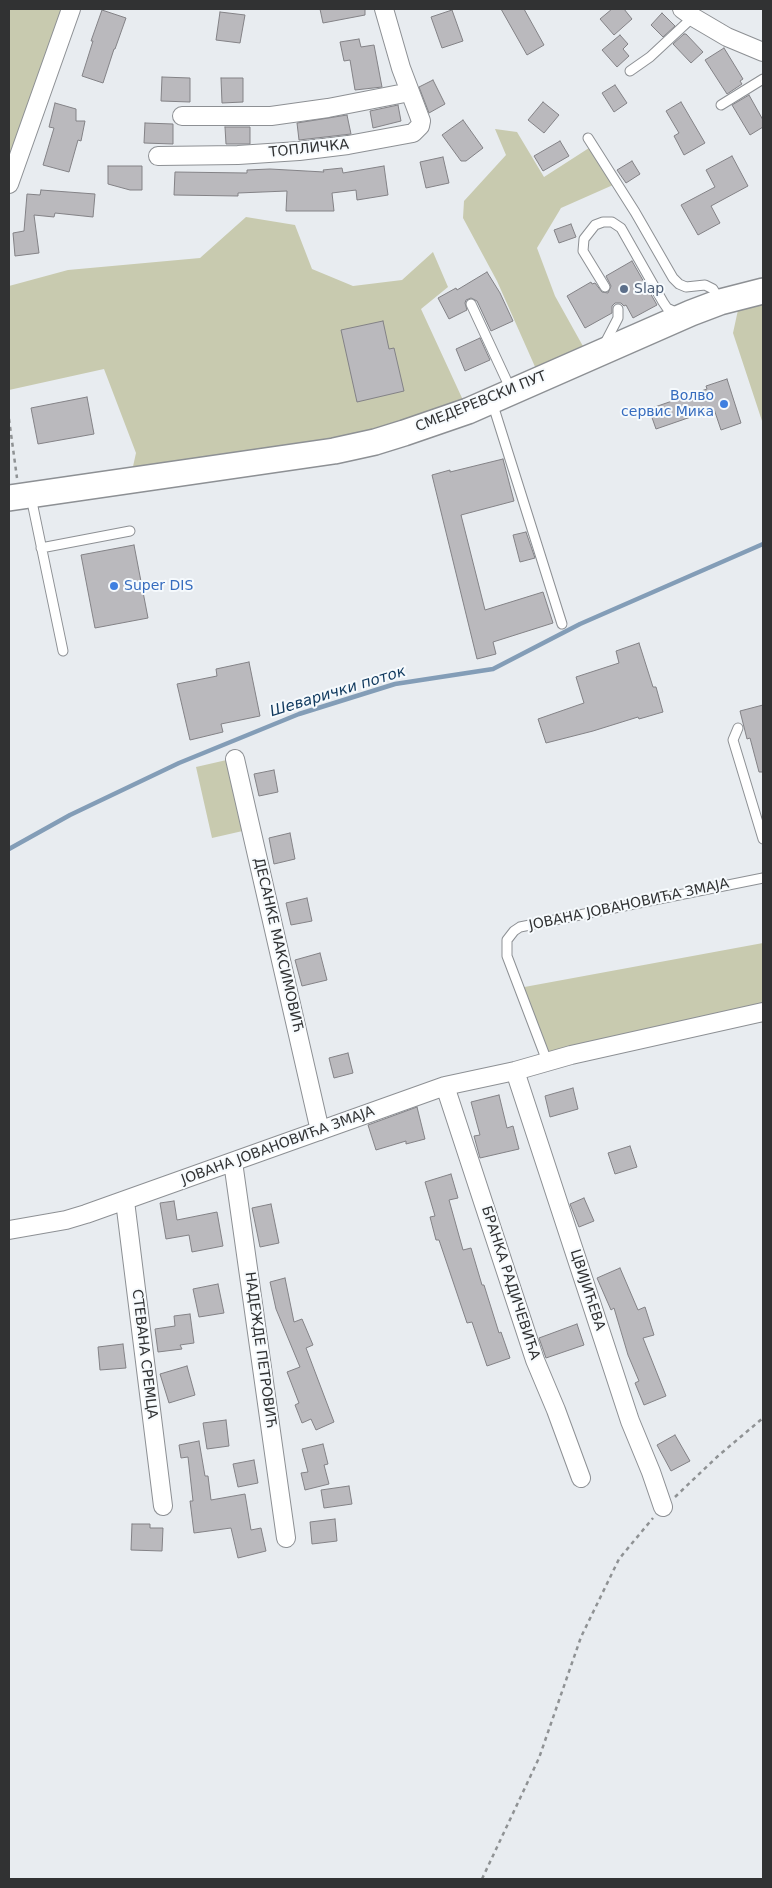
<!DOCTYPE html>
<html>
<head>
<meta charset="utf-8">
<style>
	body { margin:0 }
	#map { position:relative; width:772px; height:1888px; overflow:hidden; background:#e8ecf0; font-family:"DejaVu Sans",sans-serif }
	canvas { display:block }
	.frame { position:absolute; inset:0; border:10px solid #313233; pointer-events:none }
</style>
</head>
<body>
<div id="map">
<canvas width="772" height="1888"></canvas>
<div class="frame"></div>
</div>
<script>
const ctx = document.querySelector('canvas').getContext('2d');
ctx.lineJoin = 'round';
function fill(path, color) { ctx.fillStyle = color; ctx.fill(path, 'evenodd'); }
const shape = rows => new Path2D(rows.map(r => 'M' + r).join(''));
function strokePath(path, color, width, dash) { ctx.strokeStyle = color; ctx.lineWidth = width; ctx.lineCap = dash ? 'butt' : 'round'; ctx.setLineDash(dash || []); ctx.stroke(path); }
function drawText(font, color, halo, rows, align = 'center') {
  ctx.font = font + ' "DejaVu Sans",sans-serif'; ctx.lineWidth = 4; ctx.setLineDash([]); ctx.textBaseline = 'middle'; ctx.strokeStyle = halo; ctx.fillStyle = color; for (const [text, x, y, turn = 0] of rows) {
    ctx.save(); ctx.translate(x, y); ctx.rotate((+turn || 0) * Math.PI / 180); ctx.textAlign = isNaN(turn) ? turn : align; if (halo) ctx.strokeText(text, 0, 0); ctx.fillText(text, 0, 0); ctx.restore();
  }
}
fill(shape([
	[9,9,71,9,9,184],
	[495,129,517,132,544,177,589,148,613,185,561,208,537,248,555,296,589,357,540,378,497,281,463,218,464,201,506,155],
	[246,217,295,225,312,269,353,286,402,280,433,252,448,287,421,309,468,411,431,424,130,480,136,453,104,369,9,390,9,286,68,270,200,258],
	[763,291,763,424,733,333,741,296],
	[231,759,247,830,212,838,196,767],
	[763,943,763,1022,547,1061,519,988]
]), '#c8caaf');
strokePath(shape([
	[9,849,70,815,179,763,299,714,395,684,493,669,580,624,763,544]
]), '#839db7', 4.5);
const building = shape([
	[320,9,365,9,365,15,323,23,320,9],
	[501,9,524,9,544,45,527,55,501,9],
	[612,9,624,9,632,19,614,35,600,19,612,9],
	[102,10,126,18,115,49,114,49,103,83,82,76,93,41,91,41,102,10],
	[452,10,463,41,442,48,431,17,452,10],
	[220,12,245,15,240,43,216,40,220,12],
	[662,13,675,26,663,37,651,25,662,13],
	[684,34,686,34,703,52,691,63,673,44,684,34],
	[620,35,628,44,623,49,629,56,617,67,602,50,620,35],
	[359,39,361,47,374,45,382,87,355,90,350,60,344,61,340,42,359,39],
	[724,48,743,79,740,81,742,84,727,94,705,60,724,48],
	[162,77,190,78,190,102,161,101,162,77],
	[221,78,243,78,243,102,222,103,221,78],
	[433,80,445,104,429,113,419,87,433,80],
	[615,85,627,103,614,112,602,93,615,85],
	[749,95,763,120,763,127,750,135,732,105,749,95],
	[543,102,559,115,544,133,528,120,543,102],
	[681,102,705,143,684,155,674,136,679,133,666,111,681,102],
	[55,103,76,109,76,121,85,121,81,141,78,140,69,172,43,165,54,128,49,127,55,103],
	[398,105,401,121,373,128,370,111,398,105],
	[347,115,351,134,299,140,297,123,347,115],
	[463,120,483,148,466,161,461,161,442,135,463,120],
	[145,123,173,124,173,144,144,143,145,123],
	[225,127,250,127,250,144,226,144,225,127],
	[560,141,569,156,543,171,534,156,560,141],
	[732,156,748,186,711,206,720,223,698,235,681,205,715,187,706,170,732,156],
	[443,157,449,183,426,188,420,162,443,157],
	[632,161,640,174,626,183,617,170,632,161],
	[108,166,142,166,142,190,130,190,108,184,108,166],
	[384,166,388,195,357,200,356,190,332,193,334,211,286,211,287,191,238,193,238,196,174,195,175,172,247,173,247,170,270,169,324,172,323,170,342,168,343,173,384,166],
	[41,190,95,194,93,217,55,213,54,217,34,215,39,253,15,256,13,233,24,231,27,194,40,195,41,190],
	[571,224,576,237,559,243,554,230,571,224],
	[632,261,657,305,633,318,626,305,624,306,621,303,615,303,612,306,612,313,585,328,567,296,591,282,592,284,595,283,602,292,608,293,611,286,606,276,632,261],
	[487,272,500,293,513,321,491,331,477,301,471,298,466,300,465,303,467,310,449,319,438,298,456,288,457,290,487,272],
	[383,321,389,349,394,348,404,391,357,402,341,330,383,321],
	[480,338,490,360,465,371,456,349,480,338],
	[727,379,741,423,721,430,714,409,656,429,649,409,707,389,706,386,727,379],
	[87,397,94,434,38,444,31,408,87,397],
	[503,459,514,501,461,515,485,610,543,592,553,623,493,642,496,654,477,659,432,475,450,470,450,472,503,459],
	[526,532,535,558,520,562,513,535,526,532],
	[134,545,148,618,95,628,81,555,134,545],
	[639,643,653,687,656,687,663,712,639,719,638,717,593,731,546,743,538,719,584,703,576,677,619,663,616,651,639,643],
	[249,662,260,716,221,724,223,732,190,740,177,684,217,676,216,669,249,662],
	[763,705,763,772,759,772,750,738,747,739,740,711,763,705],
	[274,770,278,792,259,796,254,774,274,770],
	[290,833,295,859,274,864,269,838,290,833],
	[307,898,312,921,291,925,286,903,307,898],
	[320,953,327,980,302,986,295,960,320,953],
	[348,1053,353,1073,334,1078,329,1058,348,1053],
	[573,1088,578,1109,550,1117,545,1096,573,1088],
	[499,1095,507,1128,513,1126,519,1149,480,1158,474,1136,480,1135,471,1102,499,1095],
	[417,1107,425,1139,406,1144,406,1141,376,1150,368,1125,417,1107],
	[630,1146,637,1167,615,1174,608,1153,630,1146],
	[451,1174,458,1198,449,1200,463,1250,471,1248,482,1285,484,1285,499,1333,501,1332,510,1358,487,1366,472,1322,467,1323,439,1240,436,1240,430,1217,435,1216,425,1182,451,1174],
	[584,1198,594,1221,579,1227,570,1204,584,1198],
	[174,1201,177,1220,217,1212,223,1246,192,1252,189,1235,166,1239,160,1203,174,1201],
	[271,1204,279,1243,260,1247,252,1208,271,1204],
	[620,1268,638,1310,645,1307,654,1335,643,1338,666,1396,644,1405,635,1383,639,1381,628,1355,614,1308,611,1310,597,1278,620,1268],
	[285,1278,294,1322,302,1319,313,1345,306,1348,334,1422,316,1430,311,1419,302,1423,295,1405,299,1403,287,1372,300,1367,276,1309,270,1282,285,1278],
	[218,1284,224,1313,199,1317,193,1289,218,1284],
	[190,1314,194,1343,180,1345,182,1349,158,1352,155,1329,175,1326,174,1316,190,1314],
	[577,1324,584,1345,546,1358,539,1338,577,1324],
	[123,1344,126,1368,100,1370,98,1347,123,1344],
	[187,1366,195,1395,169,1403,160,1374,187,1366],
	[226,1420,229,1446,207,1449,203,1423,226,1420],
	[675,1435,690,1461,671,1471,657,1445,675,1435],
	[199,1441,205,1476,208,1476,211,1500,245,1494,251,1530,261,1528,266,1551,238,1558,231,1528,194,1533,190,1501,193,1501,188,1457,181,1458,179,1445,199,1441],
	[323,1444,328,1464,324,1465,329,1484,305,1490,301,1473,308,1472,302,1449,323,1444],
	[254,1460,258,1483,238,1487,233,1464,254,1460],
	[349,1486,352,1504,324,1508,321,1490,349,1486],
	[335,1519,337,1541,312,1544,310,1522,335,1519],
	[132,1524,150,1524,150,1528,163,1528,162,1551,131,1550,132,1524]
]);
fill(building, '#bab9bd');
strokePath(building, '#838286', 1);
const lane = shape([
	[630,71,650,57,693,17],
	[721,105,763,79],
	[588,138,635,212,673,278,679,284,686,287,705,285,713,289,719,299],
	[605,287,583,251,584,239,595,225,603,222,612,222,621,228,663,302,667,308,678,313],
	[471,304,511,390],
	[604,345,618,318,618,309],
	[492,402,562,624],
	[31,497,63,651],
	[41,548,130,531],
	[738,728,733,740,763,839],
	[547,1061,507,956,507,940,514,931,520,927,763,878]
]);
const street = shape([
	[682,9,693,17,727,37,763,52],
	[182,116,271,116,328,108,410,92],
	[158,156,238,155,299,151,348,145,413,133,420,126,421,121,401,68,384,9],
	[9,184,71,9],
	[235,759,320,1131],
	[515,1071,630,1421,651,1472,663,1507],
	[445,1086,535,1360,556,1410,581,1478],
	[233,1162,286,1538],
	[125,1201,163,1506],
	[9,1230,66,1220,86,1214,445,1086,515,1071,571,1055,763,1012]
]);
const secondary = shape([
	[9,498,334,451,375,442,404,433,468,411,691,313,720,302,763,291]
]);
strokePath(lane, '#8d9094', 11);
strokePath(street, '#8d9094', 20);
strokePath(secondary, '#8d9094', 28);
strokePath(shape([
	[9,419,17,478],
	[675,1497,718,1456,763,1418],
	[482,1879,539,1758,581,1637,619,1559,653,1518]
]), '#8f9294', 2.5, [4, 4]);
strokePath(lane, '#fff', 9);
strokePath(street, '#fff', 18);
strokePath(secondary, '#fff', 25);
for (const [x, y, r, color] of [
	[624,289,5,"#5c6f8a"],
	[724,404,5,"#3f7fe0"],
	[114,586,5,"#3f7fe0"]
]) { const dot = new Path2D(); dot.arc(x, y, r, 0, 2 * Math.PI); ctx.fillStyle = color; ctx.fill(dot); strokePath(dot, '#f6fafd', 2); }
drawText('14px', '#313233', '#f6fafd', [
	["ТОПЛИЧКА",309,149,-6],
	["СМЕДЕРЕВСКИ ПУТ",481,402,-22],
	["ЈОВАНА ЈОВАНОВИЋА ЗМАЈА",629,905,-12],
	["ДЕСАНКЕ МАКСИМОВИЋ",278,945,77],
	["ЈОВАНА ЈОВАНОВИЋА ЗМАЈА",278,1146,-20],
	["БРАНКА РАДИЧЕВИЋА",510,1283,72],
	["ЦВИЈИЋЕВА",587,1290,72],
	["НАДЕЖДЕ ПЕТРОВИЋ",260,1350,82],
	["СТЕВАНА СРЕМЦА",144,1354,83]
]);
drawText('14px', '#4e5e75', '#f6fafd', [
	["Slap",634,289]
], 'left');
drawText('14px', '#366cbe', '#f6fafd', [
	["Волво",714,396],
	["сервис Мика",714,412],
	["Super DIS",124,586,"left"]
], 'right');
drawText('italic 15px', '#0f385d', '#f6fafd', [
	["Шеварички поток",338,692,-17]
]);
</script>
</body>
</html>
